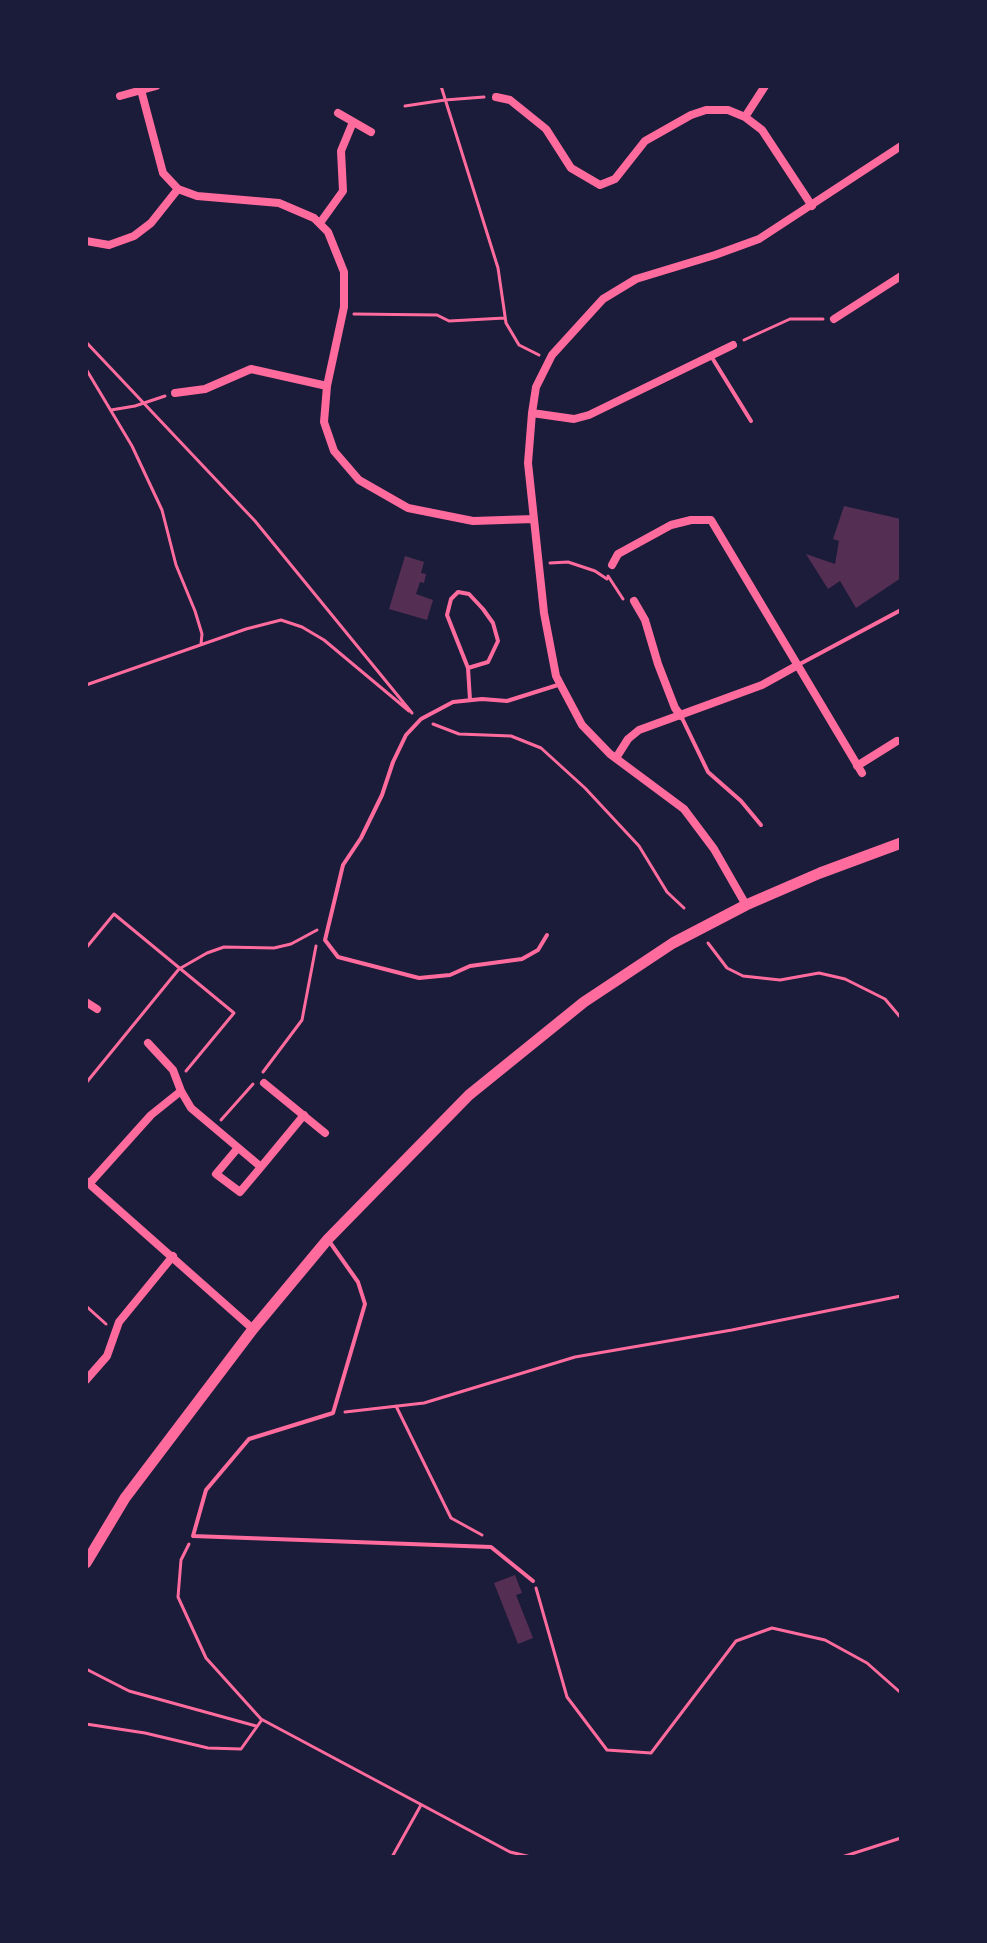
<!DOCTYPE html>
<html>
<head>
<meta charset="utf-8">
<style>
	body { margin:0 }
	#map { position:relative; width:987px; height:1943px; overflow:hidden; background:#1b1b3a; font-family:"DejaVu Sans",sans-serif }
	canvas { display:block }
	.frame { position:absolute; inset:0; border:88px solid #1b1b3a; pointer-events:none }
</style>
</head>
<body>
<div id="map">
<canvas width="987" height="1943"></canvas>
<div class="frame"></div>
</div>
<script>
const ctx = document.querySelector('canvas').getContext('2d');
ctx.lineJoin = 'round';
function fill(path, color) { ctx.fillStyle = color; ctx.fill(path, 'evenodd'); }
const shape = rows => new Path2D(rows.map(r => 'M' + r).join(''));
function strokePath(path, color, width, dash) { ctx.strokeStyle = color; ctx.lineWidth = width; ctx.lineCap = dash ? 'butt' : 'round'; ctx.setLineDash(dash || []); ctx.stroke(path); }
fill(shape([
	[844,506,901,519,901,578,856,608,840,581,828,589,806,554,835,564,839,541,833,539],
	[405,556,424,562,421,573,426,574,424,583,420,582,416,594,433,600,427,620,389,609],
	[515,1575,522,1593,516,1595,533,1638,518,1644,494,1583]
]), '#542f53');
strokePath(shape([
	[441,86,498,268,506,323,519,345,539,355],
	[86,87,88,86],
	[405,106,445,100,484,97],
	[354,314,437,315,449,321,505,318],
	[744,340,790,319,823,319],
	[86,342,255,521,412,713],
	[86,369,132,446,162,510,176,565,195,611,202,634,201,644],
	[111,410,135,406,165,396],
	[550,563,568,562,595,571,607,579],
	[608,576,623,599],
	[86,685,246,629,281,620,302,627,324,640,409,711],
	[433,724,459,734,511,736,541,748,585,788,639,846,667,892,684,908],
	[708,943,727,968,743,976,780,980,819,973,845,979,885,999,901,1018],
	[86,948,114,914,234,1013,186,1071],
	[263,1072,302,1020,316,946],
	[86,1083,179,969,207,953,224,947,274,948,291,944,317,930],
	[221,1120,253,1084],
	[86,1306,106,1324],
	[396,1406,451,1518,482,1535],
	[345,1412,424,1403,575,1357,732,1330,901,1296],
	[189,1544,181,1560,178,1597,206,1658,261,1719,510,1852,531,1857],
	[536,1588,567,1697,607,1750,651,1753,736,1641,772,1628,825,1640,867,1663,901,1693],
	[86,1669,129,1691,256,1726],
	[86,1724,145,1733,208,1748,241,1749,261,1721],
	[392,1857,421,1805],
	[842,1857,901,1838]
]), '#ff6b9d', 3);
strokePath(shape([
	[711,356,751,421],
	[798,665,901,610],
	[468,668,488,662,498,641,493,623,483,609,469,594,458,592,451,599,447,615,468,668,470,700],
	[681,716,708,772,741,801,761,825],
	[547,935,538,950,522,959,470,966,450,975,419,978,338,957,325,940,343,865,361,838,382,795,393,762,406,735,421,719,453,702,482,699,507,701,561,684],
	[329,1241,358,1282,365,1304,333,1413,249,1439,206,1490,193,1536,491,1547,533,1581]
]), '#ff6b9d', 4);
strokePath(shape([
	[141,90,163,173,178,189,197,196,279,203,314,218,328,232,344,272,344,307,327,386,324,422,334,451,359,480,408,508,473,521,533,519],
	[120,96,156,86],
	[496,97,510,100,546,129,571,168,600,185,615,179,645,141,691,115,706,110,728,110,745,117,762,130,812,206],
	[338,113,371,132],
	[745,117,765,86],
	[320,223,343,191,341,151,353,122],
	[86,241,109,245,134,236,151,223,178,189],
	[834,319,901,276],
	[175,393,205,389,251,369,327,386],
	[532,413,574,419,589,415,733,345],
	[612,565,618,554,671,525,691,520,711,520,862,773],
	[634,601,645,620,658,664,675,708,681,716],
	[616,758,628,739,639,730,762,685,798,665],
	[857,766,897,741],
	[746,905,714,849,684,809,610,754,582,725,556,676,544,613,528,463,532,413,536,387,552,355,603,299,636,279,715,255,759,239,901,146],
	[86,1002,97,1009],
	[148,1043,173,1070,181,1091],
	[264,1083,325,1133],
	[237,1149,216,1174,240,1192,261,1167],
	[86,1181,253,1329],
	[89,1184,151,1115,181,1091,191,1108,261,1167,304,1115],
	[86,1380,107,1356,119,1322,173,1256]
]), '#ff6b9d', 8);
strokePath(shape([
	[86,1563,125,1498,253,1329,328,1239,469,1095,584,1002,673,943,746,905,820,873,901,843]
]), '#ff6b9d', 11);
</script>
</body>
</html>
